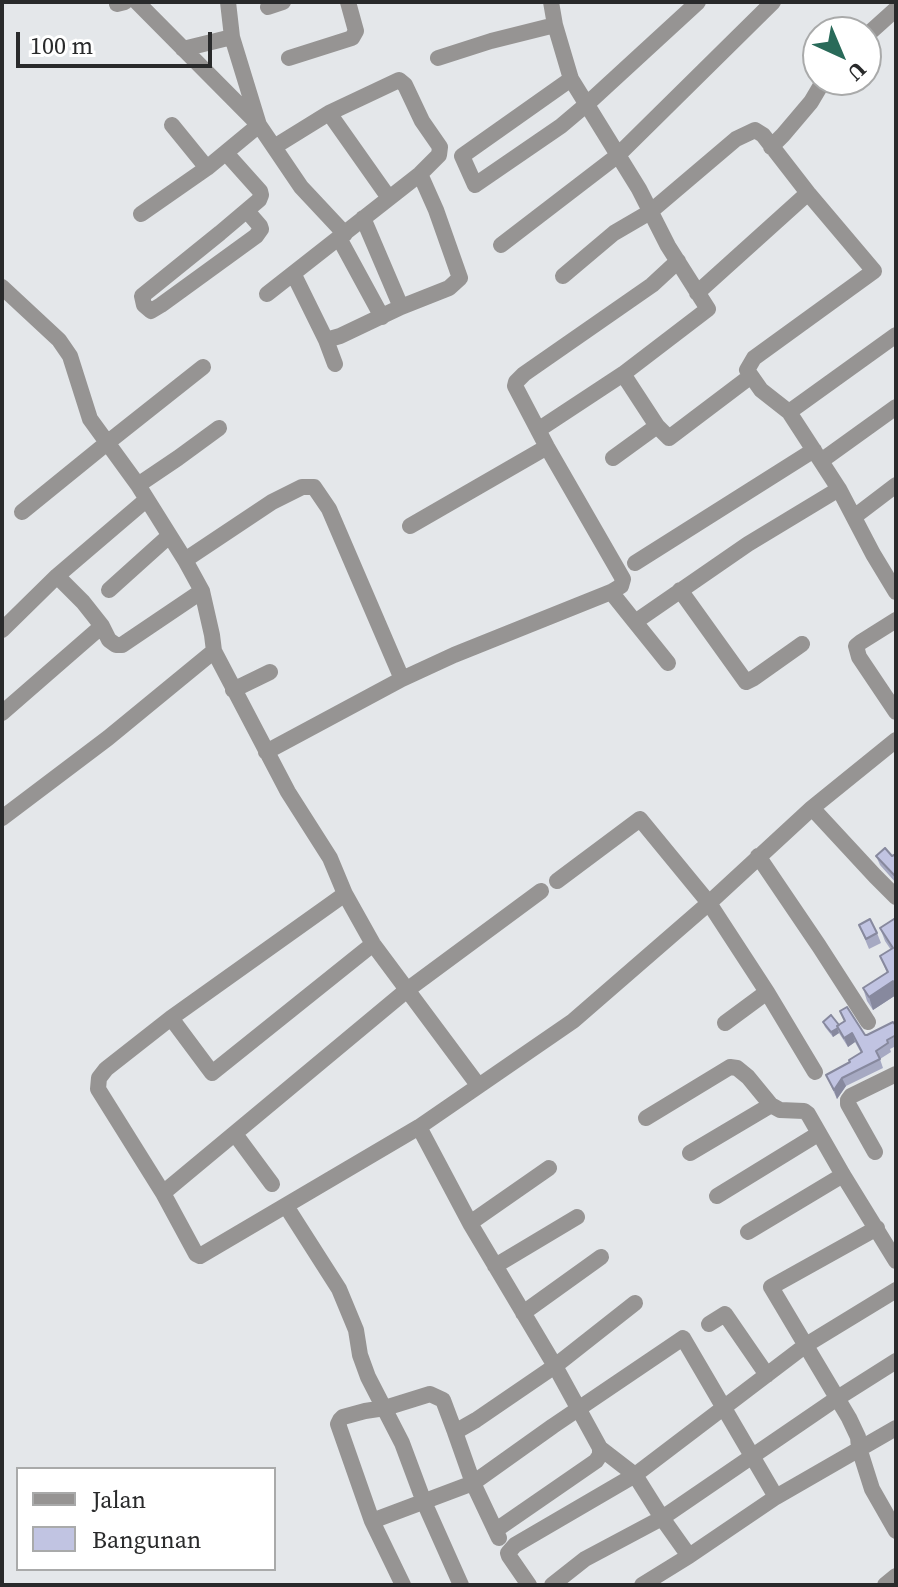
<!DOCTYPE html>
<html>
<head>
<meta charset="utf-8">
<style>
	body { margin:0 }
	#map { position:relative; width:898px; height:1587px; overflow:hidden; background:#e4e7ea; font-family:"Source Serif 4",serif }
	canvas { display:block }
	.frame { position:absolute; inset:0; border:4px solid #292a2b; pointer-events:none }
	.legend { position:absolute; left:16px; top:1467px; width:260px; height:104px; box-sizing:border-box; background:#fff; border:2px solid #a9aaaa; margin:0; padding:10px 14px; list-style:none; font-size:24px; color:#292a2b }
	.legend li { display:flex; align-items:center; gap:16px; height:40px }
	.legend b { width:40px; border:2px solid #a9aaaa }
	.north { position:absolute; left:802px; top:16px; width:80px; height:80px; box-sizing:border-box; background:#fff; border:2px solid #a9aaaa; border-radius:50%; rotate:136deg; font-size:22px; font-weight:700; line-height:32px; text-align:center; color:#292a2b }
	.north::after { content:''; display:block; margin:auto; width:28px; height:36px; background:#296a59; clip-path:polygon(50% 0,100% 100%,50% 72%,0 100%) }
	.scale { position:absolute; left:16px; top:32px; width:196px; height:36px; box-sizing:border-box; border:4px solid #292a2b; border-top:0; padding-left:10px; font-size:24px; line-height:28px; white-space:nowrap; color:#292a2b; -webkit-text-stroke:6px #fff; paint-order:stroke }
</style>
</head>
<body>
<div id="map">
<canvas width="898" height="1587"></canvas>
<div class="frame"></div>
<ul class="legend">
<li><b style="height:10px;background:#969493"></b>Jalan</li>
<li><b style="height:22px;background:#c1c4e2"></b>Bangunan</li>
</ul>
<div class="north">U</div>
<div class="scale">100 m</div>
</div>
<script>
const ctx = document.querySelector('canvas').getContext('2d');
ctx.lineJoin = 'round';
const shape = rows => new Path2D(rows.map(r => 'M' + r).join(''));
function strokePath(path, color, width, dash) { ctx.strokeStyle = color; ctx.lineWidth = width; ctx.lineCap = dash ? 'butt' : 'round'; ctx.setLineDash(dash || []); ctx.stroke(path); }
function fill(path, color) { ctx.fillStyle = color; ctx.fill(path, 'evenodd'); }
strokePath(shape([
	[137,2,259,125,301,187,345,234],
	[117,4,125,2],
	[268,7,283,2],
	[866,36,896,9],
	[183,49,232,37],
	[289,58,352,38,356,31,348,2],
	[438,58,491,41,555,25],
	[571,79,462,156,475,185,561,126,587,104,698,2],
	[329,113,389,198],
	[172,125,207,168],
	[771,147,783,135,811,102,824,80],
	[226,153,260,191,261,195,259,200,220,233,142,296,144,305,151,311,161,305,256,236,261,229,260,226,247,211],
	[141,214,207,168,259,125,232,37,228,2],
	[363,218,401,307],
	[339,238,382,317],
	[501,245,617,156,773,2],
	[294,275,326,340,335,364],
	[563,276,614,233,650,212,736,139,755,130,763,135,808,193,874,271,754,358,747,370,761,390,789,412,839,489,873,554,896,592],
	[2,287,59,340,70,356,90,419,138,485,185,560,202,591,212,635,214,651,108,738,2,818],
	[697,293,808,193],
	[267,294,420,174,439,155,440,147,422,121,405,85,399,80,329,113,274,147],
	[326,340,340,336,401,307,449,288,460,278,436,210,420,174],
	[623,374,657,426,669,438,751,376],
	[789,412,896,335],
	[538,430,623,374,708,309,668,246,639,189,571,79,555,25,551,2],
	[613,458,657,426],
	[821,461,896,407],
	[138,485,178,458,219,428],
	[22,512,107,443,203,367],
	[854,517,896,485],
	[410,526,547,447],
	[185,560,272,502,302,487,314,487,329,509,402,679,266,752],
	[635,563,814,450],
	[57,576,83,602,102,626],
	[109,590,169,536],
	[680,590,746,682,754,678,802,644],
	[611,592,635,622,748,544,839,489],
	[896,620,861,642,856,646,859,657,896,712],
	[635,622,668,663],
	[2,630,57,576,146,500],
	[214,651,288,792,330,858,345,894,373,944,478,1085],
	[402,679,454,655,611,592,621,586,623,579,547,447,515,386,516,382,524,374,652,285,678,261],
	[233,690,270,672],
	[2,713,102,626,109,640,116,645,122,645,202,591],
	[812,808,875,876,896,897],
	[758,856,819,946,868,1022],
	[557,881,640,819,709,903,767,992,725,1023],
	[345,894,171,1018,106,1069,99,1078,98,1089,163,1193,196,1254,200,1256,419,1127,573,1021,709,903,812,808,896,740],
	[767,992,815,1072],
	[171,1018,212,1073,373,944],
	[646,1118,730,1067,737,1068,748,1077,771,1105,780,1110,804,1111,808,1114,843,1175,896,1261],
	[419,1127,471,1225,555,1366,600,1448,600,1455,596,1461,496,1530],
	[235,1134,272,1184],
	[875,1152,848,1104,848,1100,851,1096,896,1074],
	[690,1153,771,1105],
	[163,1193,407,990,541,891],
	[717,1196,818,1134],
	[286,1206,339,1289,356,1330,360,1355,368,1377,402,1443,424,1502,461,1585],
	[470,1223,549,1168],
	[877,1228,771,1287,849,1418,858,1437,859,1448,872,1489,896,1531],
	[748,1232,843,1175],
	[495,1266,577,1217],
	[523,1313,601,1257],
	[709,1324,725,1314,767,1375],
	[455,1432,443,1400,430,1394,385,1408,365,1411,343,1417,340,1420,338,1424,372,1521,473,1483,553,1426,683,1338,776,1497],
	[600,1448,635,1475,662,1518,689,1556],
	[372,1521,403,1585],
	[499,1538,473,1483,455,1432,476,1420,555,1366,635,1303],
	[529,1585,509,1556,508,1553,515,1545,635,1475,806,1345,896,1290],
	[552,1585,585,1559,662,1518,836,1399,896,1361],
	[642,1585,689,1556,776,1497,896,1428],
	[885,1585,896,1576]
]), '#969493', 16);
fill(shape([
	[896,854,896,883,880,865,876,856,892,856],
	[896,921,896,995,873,1010,867,1001,863,988,887,973,880,956,891,950,885,941,880,928],
	[859,925,877,933,881,943,869,949],
	[840,1011,865,1035,867,1035,896,1026,896,1046,890,1049,891,1052,880,1059,883,1068,846,1086,837,1099,826,1075,850,1062,861,1053,855,1042,848,1047,839,1033,833,1037,825,1027,823,1022,839,1025,844,1021]
]), '#a6a9c2');
fill(shape([
	[893,981,896,989,896,995,873,1010,869,997],
	[837,1028,839,1033,833,1037,831,1032],
	[852,1033,855,1042,848,1047,844,1038],
	[842,1078,846,1086,837,1099,834,1090]
]), '#87899e');
const building = shape([
	[885,848,892,856,896,854,896,877,876,856,885,848],
	[870,919,877,933,866,939,859,925,870,919],
	[894,919,896,921,896,985,893,981,869,997,863,988,888,972,880,956,893,948,880,928,894,919],
	[847,1007,865,1035,867,1035,893,1022,896,1026,896,1035,887,1040,888,1043,876,1051,880,1059,842,1078,834,1090,826,1075,850,1062,849,1060,862,1052,852,1033,844,1038,837,1026,845,1021,840,1011,847,1007],
	[831,1015,839,1025,837,1026,838,1028,831,1032,823,1022,831,1015]
]);
fill(building, '#c1c4e2');
strokePath(building, '#87899e', 2);
</script>
</body>
</html>
